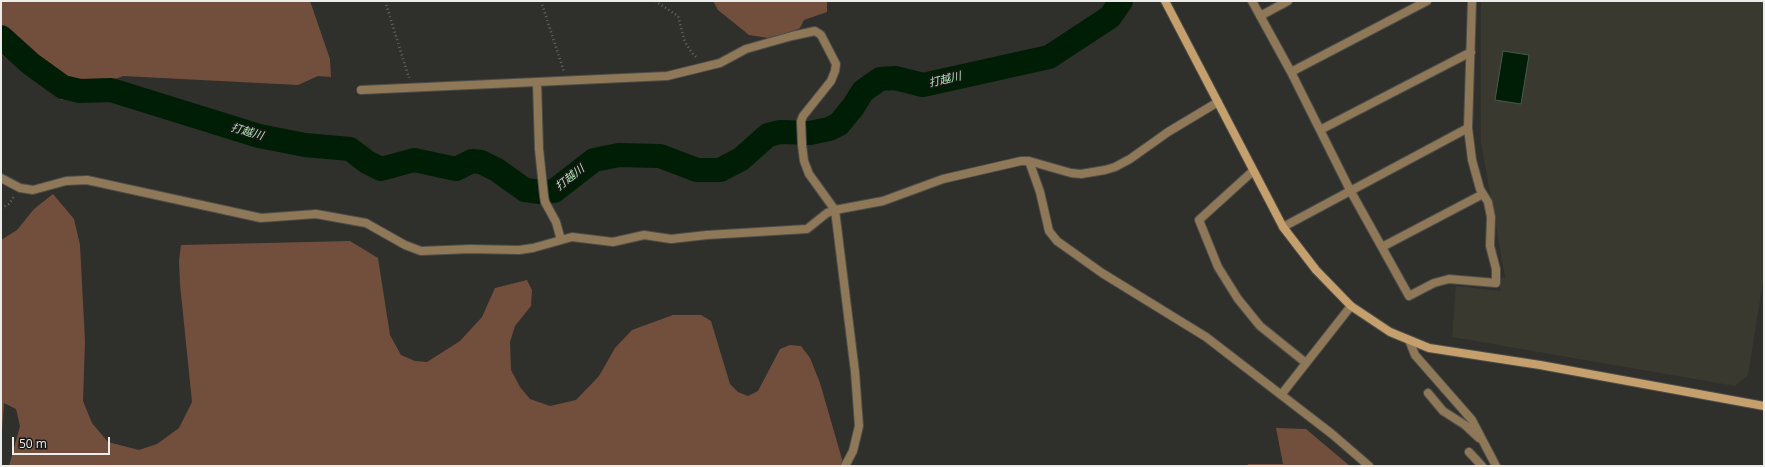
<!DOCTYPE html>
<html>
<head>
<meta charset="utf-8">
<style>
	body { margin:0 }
	#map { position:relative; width:1765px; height:467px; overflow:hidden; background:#2f2f2c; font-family:"Open Sans",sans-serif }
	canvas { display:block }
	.frame { position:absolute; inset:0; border:2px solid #ececea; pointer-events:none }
	.scale { position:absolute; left:12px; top:437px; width:98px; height:18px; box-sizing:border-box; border:2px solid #ececea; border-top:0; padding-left:5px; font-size:12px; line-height:14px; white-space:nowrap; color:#ececea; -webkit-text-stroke:3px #171716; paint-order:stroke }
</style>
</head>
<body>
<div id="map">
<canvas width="1765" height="467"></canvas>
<div class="frame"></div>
<div class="scale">50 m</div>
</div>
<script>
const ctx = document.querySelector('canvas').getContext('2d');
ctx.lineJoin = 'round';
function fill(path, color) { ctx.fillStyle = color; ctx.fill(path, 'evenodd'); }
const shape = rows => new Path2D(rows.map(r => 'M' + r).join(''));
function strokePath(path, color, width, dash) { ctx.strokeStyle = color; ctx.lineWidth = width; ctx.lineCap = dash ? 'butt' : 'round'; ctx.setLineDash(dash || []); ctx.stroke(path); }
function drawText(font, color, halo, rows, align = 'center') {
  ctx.font = font + ' "Open Sans","Noto Sans JP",sans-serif'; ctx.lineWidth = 4; ctx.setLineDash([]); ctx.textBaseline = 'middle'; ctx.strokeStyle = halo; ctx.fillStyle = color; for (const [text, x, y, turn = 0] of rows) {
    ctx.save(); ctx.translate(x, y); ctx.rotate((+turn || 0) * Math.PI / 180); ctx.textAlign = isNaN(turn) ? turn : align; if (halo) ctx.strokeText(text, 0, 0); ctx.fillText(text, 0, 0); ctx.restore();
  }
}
fill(shape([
	[1481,1,1764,1,1764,275,1748,375,1735,386,1452,337,1456,286,1501,291,1499,279,1505,277,1481,142]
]), '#3a3930');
fill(shape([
	[1,1,310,1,330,59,331,77,318,76,298,85,123,76,62,100,1,54],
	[713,1,827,1,827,12,804,20,800,28,775,39,749,35,718,10],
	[53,194,74,219,80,245,85,341,83,401,92,423,108,442,139,450,157,444,179,428,192,402,180,284,179,261,181,245,350,241,378,258,390,335,401,355,415,361,427,362,460,341,482,317,495,288,527,280,532,290,531,306,515,326,510,342,511,370,520,387,530,399,550,406,576,400,599,376,615,348,632,330,673,315,701,315,711,321,730,384,738,392,748,396,758,391,780,349,790,345,801,346,810,358,820,383,844,466,9,466,20,426,16,409,4,403,1,445,1,240,17,230,34,209],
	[1276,428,1306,429,1350,466,1247,466,1248,464,1283,464]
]), '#724f3c');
const water = shape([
	[1503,51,1529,55,1521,104,1495,100,1503,51]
]);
fill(water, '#001d05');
strokePath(water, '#475b4a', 1);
strokePath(shape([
	[1,37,31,64,63,87,80,91,111,90,259,136,305,145,350,149,367,162,381,169,414,160,456,169,472,161,481,162,497,170,525,190,540,192,554,191,594,160,619,155,660,156,697,170,720,170,741,159,768,135,780,132,810,133,829,129,839,124,853,107,863,91,880,79,895,78,923,85,1049,57,1110,17,1121,1]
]), '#001d05', 24);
const street = shape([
	[1252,1,1291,72,1350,190,1409,296,1434,283,1449,279,1496,283,1496,269,1490,246,1491,217,1488,202,1480,189,1472,160,1468,128],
	[1260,16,1288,1],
	[1291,72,1427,1],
	[537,83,539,149,544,196,545,202,556,222,561,240],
	[361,90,667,76,720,63,746,49,792,36,815,31,821,35,836,64,835,71,831,81,803,116,801,121,802,145,804,161,809,174,835,210,855,372,859,426,853,451,845,466],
	[1320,130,1471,52],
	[1029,161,1040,192,1049,231,1057,241,1102,273,1206,337,1332,434,1369,466],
	[1253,171,1199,220,1218,267,1238,299,1260,326,1306,363],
	[1,178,20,188,33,190,66,181,87,180,261,218,316,214,366,223,405,245,421,251,470,249,519,250,533,248,572,237,613,242,644,235,671,239,707,235,807,229,827,213,835,210,883,201,943,179,1021,161,1029,161,1071,173,1081,174,1105,170,1115,167,1130,159,1168,132,1218,102],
	[1283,227,1468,128,1472,1],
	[1382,247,1483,194],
	[1409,340,1415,355,1472,420,1496,466],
	[1428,393,1443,411,1465,425,1479,438],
	[1281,395,1351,306],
	[1469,452,1482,466]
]);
const secondary = shape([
	[1165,1,1283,227,1316,270,1351,306,1390,332,1429,348,1540,365,1764,406]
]);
strokePath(street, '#4d4d4a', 10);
strokePath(secondary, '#4d4d4a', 10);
strokePath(shape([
	[385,1,409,78],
	[541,1,564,72],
	[655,1,678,16,685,42,692,53,698,59],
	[1,208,9,204,15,195]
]), '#686866', 2.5, [1, 3]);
strokePath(street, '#8f7857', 8);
strokePath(secondary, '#c6a06c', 8);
drawText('italic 11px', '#ade8b6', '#171716', [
	["打越川",945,80,-13],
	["打越川",247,132,16],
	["打越川",570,178,-38]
]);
</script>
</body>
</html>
